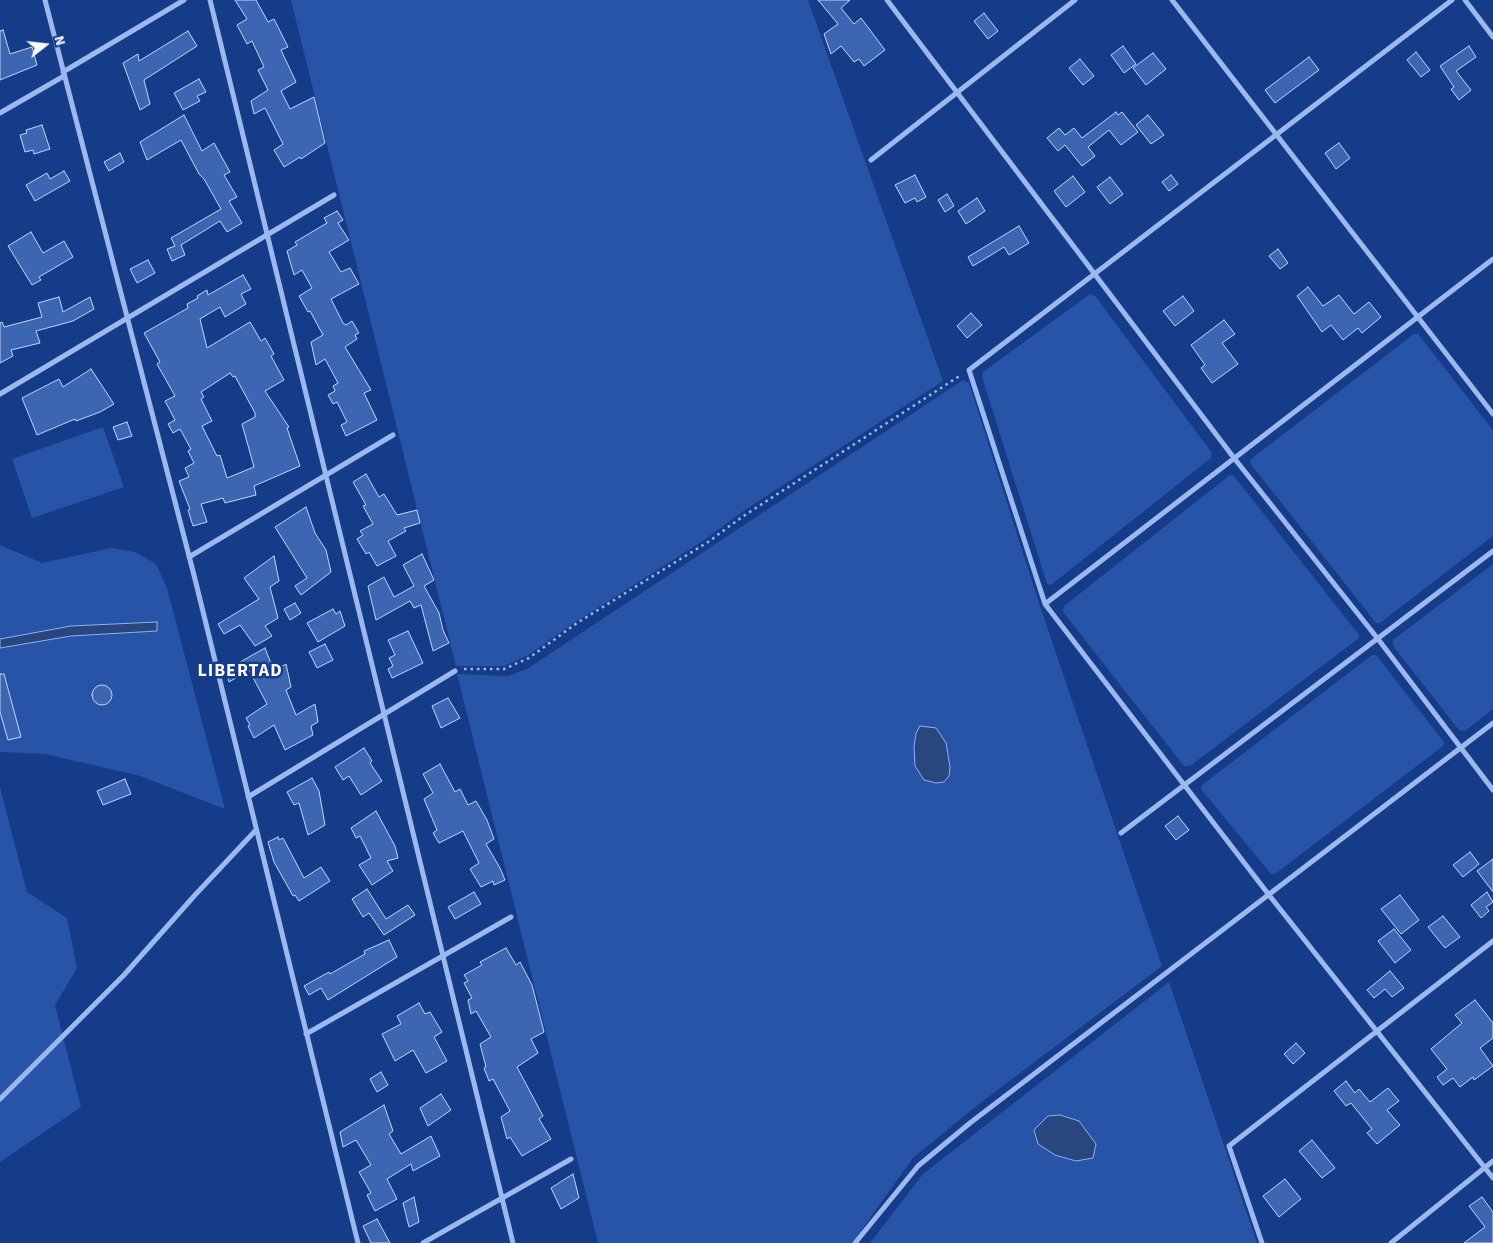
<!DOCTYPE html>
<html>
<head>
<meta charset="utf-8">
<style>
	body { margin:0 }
	#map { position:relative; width:1493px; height:1243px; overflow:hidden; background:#153c88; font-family:"Source Sans 3",sans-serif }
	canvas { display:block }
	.north { position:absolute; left:20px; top:20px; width:50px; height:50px; -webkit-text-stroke:4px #153c88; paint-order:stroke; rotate:74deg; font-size:14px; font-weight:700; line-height:20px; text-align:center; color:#fff }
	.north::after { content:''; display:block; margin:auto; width:18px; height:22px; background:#fff; clip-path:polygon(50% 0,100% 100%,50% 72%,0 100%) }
</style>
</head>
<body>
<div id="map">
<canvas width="1493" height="1243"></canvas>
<div class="north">N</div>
</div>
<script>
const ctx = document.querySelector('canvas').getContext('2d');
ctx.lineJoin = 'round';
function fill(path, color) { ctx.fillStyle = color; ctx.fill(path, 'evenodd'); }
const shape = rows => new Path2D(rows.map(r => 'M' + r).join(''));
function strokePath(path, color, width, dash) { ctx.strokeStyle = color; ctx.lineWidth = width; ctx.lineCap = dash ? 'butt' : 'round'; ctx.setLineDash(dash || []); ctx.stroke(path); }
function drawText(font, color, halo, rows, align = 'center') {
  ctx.font = font + ' "Source Sans 3",sans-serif'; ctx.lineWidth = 5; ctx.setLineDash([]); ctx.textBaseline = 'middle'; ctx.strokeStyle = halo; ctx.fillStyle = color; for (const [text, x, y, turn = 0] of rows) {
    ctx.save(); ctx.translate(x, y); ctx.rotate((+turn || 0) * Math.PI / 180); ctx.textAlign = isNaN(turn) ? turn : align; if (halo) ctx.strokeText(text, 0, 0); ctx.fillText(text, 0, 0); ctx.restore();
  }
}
fill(shape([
	[291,0,808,0,943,381,742,512,706,539,574,623,527,656,504,666,456,666],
	[1090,294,1095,296,1212,453,1211,458,1051,585,1047,584,982,377,983,372],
	[1414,334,1418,334,1493,430,1493,536,1380,623,1376,623,1250,463,1251,459],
	[963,380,969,383,1040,606,1162,966,979,1104,913,1158,852,1243,598,1243,457,674,508,676,527,669],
	[103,427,124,487,32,518,12,459],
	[1230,475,1234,476,1359,635,1359,638,1190,766,1184,766,1063,612,1064,606],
	[0,545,42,563,111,548,135,552,156,564,167,588,225,809,140,776,45,754,0,752],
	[1493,564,1493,709,1465,731,1459,730,1393,646,1393,640],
	[1372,655,1376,655,1444,742,1443,746,1275,874,1271,874,1201,789,1202,785],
	[0,787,27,892,67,918,77,968,55,1005,81,1107,0,1162],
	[1169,982,1257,1243,870,1243,923,1174]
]), '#2754a6');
const water = shape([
	[157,622,157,631,71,636,0,648,0,639,71,626,157,622],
	[920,726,936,728,946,743,950,767,949,776,944,782,936,783,924,780,915,766,914,747,916,733,920,726],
	[1060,1115,1079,1121,1096,1144,1093,1158,1076,1161,1055,1155,1038,1144,1034,1130,1048,1116,1060,1115]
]);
fill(water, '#29467e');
strokePath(water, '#8cb2f2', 1);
const building = shape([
	[235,0,256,0,268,22,274,19,288,47,281,50,296,82,281,91,290,109,314,97,325,143,301,159,300,157,284,167,274,150,283,144,265,108,254,114,251,101,268,90,258,70,264,67,252,41,247,44,237,25,247,19,235,0],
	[818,0,850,0,841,8,854,24,861,18,885,50,864,66,859,59,854,62,841,46,831,54,824,34,838,24,818,0],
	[984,13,998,31,988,39,974,21,984,13],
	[3,30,10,54,32,47,37,65,0,80,0,31,3,30],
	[188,31,197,46,144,80,150,104,140,110,123,63,138,54,139,61,188,31],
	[1123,46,1136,64,1124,73,1111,55,1123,46],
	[1469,46,1476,57,1456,71,1471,90,1459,100,1451,89,1454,87,1440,66,1469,46],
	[1416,52,1430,70,1421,77,1407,60,1416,52],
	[1153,53,1166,69,1146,85,1133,68,1153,53],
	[1309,57,1319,70,1275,103,1265,90,1309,57],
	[1080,59,1094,76,1083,85,1069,68,1080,59],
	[199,79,206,92,197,96,200,101,183,110,174,93,199,79],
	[1116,112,1118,115,1122,112,1138,132,1121,145,1109,130,1088,147,1095,156,1082,166,1065,145,1058,151,1047,138,1059,128,1065,135,1074,128,1082,138,1116,112],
	[184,115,202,151,214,143,230,172,224,175,237,197,229,201,242,223,227,232,220,221,181,245,185,255,172,261,167,249,175,246,171,238,221,209,204,179,199,174,181,140,147,160,140,142,184,115],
	[1148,115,1164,135,1151,144,1136,125,1148,115],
	[42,125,50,149,34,154,33,150,25,152,20,135,27,133,26,130,42,125],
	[1339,143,1350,158,1336,169,1325,153,1339,143],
	[120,153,124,162,109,171,104,162,120,153],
	[64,171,70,181,35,201,26,185,47,173,50,179,64,171],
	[915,175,926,197,917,202,915,198,905,203,895,185,915,175],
	[1171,175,1178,184,1169,191,1162,182,1171,175],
	[1073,176,1085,192,1066,207,1054,191,1073,176],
	[1110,177,1123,194,1110,204,1097,187,1110,177],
	[947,194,954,206,945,212,938,200,947,194],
	[977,198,985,211,966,224,958,211,977,198],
	[337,211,343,220,338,223,349,240,329,252,341,272,350,268,359,284,331,299,343,323,346,325,352,321,359,333,355,335,357,339,345,347,371,390,364,393,377,420,346,436,341,425,347,422,337,402,333,404,328,395,335,391,333,386,338,383,325,359,316,365,311,342,323,335,310,311,308,312,299,296,312,288,302,270,294,275,287,251,297,245,295,242,327,223,324,218,337,211],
	[1019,226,1029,243,1009,255,1004,247,973,266,968,257,1019,226],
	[31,232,43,253,64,241,73,257,39,277,41,280,32,285,8,246,31,232],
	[1278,249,1288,263,1280,269,1269,256,1278,249],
	[148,260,155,273,137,283,130,269,148,260],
	[243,275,251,289,241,294,246,304,225,317,220,307,200,319,207,348,250,322,261,341,265,338,274,354,271,356,284,380,265,391,289,427,287,428,300,466,254,486,256,495,225,503,223,498,201,504,207,522,193,526,188,510,190,509,179,481,189,477,185,468,194,463,188,451,191,449,180,429,173,433,168,424,175,420,165,401,175,396,157,364,160,362,144,333,188,308,187,304,198,298,197,296,207,290,208,295,243,275],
	[230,373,233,377,235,376,255,413,255,417,242,424,254,467,227,478,220,455,217,456,202,426,212,421,201,399,204,397,201,392,230,373],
	[1308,287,1323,306,1339,295,1354,314,1369,302,1381,317,1362,333,1358,328,1343,340,1331,325,1322,332,1297,296,1308,287],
	[1183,296,1194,311,1175,326,1163,311,1183,296],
	[59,297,63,312,90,297,94,309,73,321,36,331,40,343,11,350,13,356,0,363,0,323,2,322,4,327,42,317,38,303,59,297],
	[971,313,982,325,967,338,957,326,971,313],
	[1224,320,1235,334,1222,343,1238,364,1212,383,1201,368,1205,365,1191,345,1224,320],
	[91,369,114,404,100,412,76,421,75,419,37,435,22,398,59,379,63,387,91,369],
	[127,422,132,436,118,440,113,427,127,422],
	[366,474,379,497,384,494,397,515,417,510,420,523,404,528,406,531,388,541,396,556,377,566,369,552,366,554,357,539,363,535,360,531,373,524,363,506,366,505,353,482,366,474],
	[306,507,315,533,326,550,331,572,301,595,295,586,307,578,275,527,306,507],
	[422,554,434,580,424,586,439,613,443,630,449,643,433,651,421,605,414,608,410,601,376,620,368,586,384,577,394,597,414,586,403,565,422,554],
	[274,556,279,581,270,587,278,618,265,626,272,636,255,646,240,625,224,634,218,624,259,599,244,578,274,556],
	[295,603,301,613,290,620,284,609,295,603],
	[333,609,336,614,340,611,345,626,318,642,307,623,333,609],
	[408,631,423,663,392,678,388,669,393,666,389,658,395,655,388,640,408,631],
	[325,644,333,660,317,668,309,652,325,644],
	[265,648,274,671,286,664,291,687,286,690,296,715,315,704,318,722,311,726,313,735,285,750,274,725,254,738,248,726,250,725,246,718,267,704,249,670,229,682,226,670,265,648],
	[0,674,4,674,21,737,8,740,0,712,0,674],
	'92 695a10 10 0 1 1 20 0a10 10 0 1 1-20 0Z',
	[448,698,460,718,441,728,432,706,448,698],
	[364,748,372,761,370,763,382,781,361,795,349,776,343,780,335,767,364,748],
	[440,764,455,792,460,789,468,805,476,801,487,820,494,839,486,844,500,868,505,880,494,885,493,881,481,887,470,869,479,863,463,831,439,843,433,833,437,830,424,799,433,793,423,774,440,764],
	[312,778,319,791,325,825,308,835,299,803,294,805,287,792,312,778],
	[125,779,131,794,103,805,97,791,125,779],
	[376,811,395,846,398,858,387,861,393,871,372,885,359,865,371,858,360,836,356,838,351,828,376,811],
	[1178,816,1189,830,1176,840,1165,826,1178,816],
	[278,837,279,840,283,838,304,878,321,867,330,881,299,901,295,895,293,896,274,862,268,842,278,837],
	[1470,852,1479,864,1463,877,1453,865,1470,852],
	[1493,859,1493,892,1477,871,1493,859],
	[367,889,386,919,408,905,415,915,384,935,369,913,363,917,352,899,367,889],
	[474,892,481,904,455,919,448,907,474,892],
	[1487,892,1493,902,1486,907,1489,911,1481,918,1471,905,1487,892],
	[1400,895,1419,920,1401,934,1381,909,1400,895],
	[1443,916,1460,937,1445,948,1428,927,1443,916],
	[1394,929,1411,950,1395,963,1378,941,1394,929],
	[389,940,397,957,328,1000,321,988,309,995,304,986,329,972,330,974,365,954,364,951,389,940],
	[506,948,516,965,520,962,532,985,544,1032,531,1039,538,1053,517,1067,543,1116,539,1119,551,1139,522,1156,510,1137,507,1139,501,1117,510,1111,493,1079,489,1081,484,1068,486,1067,480,1044,491,1037,476,1011,471,1014,468,1000,472,998,464,983,468,981,464,975,482,965,480,962,506,948],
	[1390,971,1404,988,1392,997,1385,989,1374,998,1367,990,1390,971],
	[1475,1000,1493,1023,1493,1038,1480,1048,1493,1066,1474,1080,1473,1077,1460,1087,1453,1078,1443,1085,1437,1077,1447,1069,1431,1049,1462,1023,1455,1015,1475,1000],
	[419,1003,425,1014,430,1012,442,1032,434,1037,447,1061,426,1073,413,1050,395,1061,382,1034,401,1024,397,1016,419,1003],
	[1296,1043,1305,1053,1293,1064,1284,1054,1296,1043],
	[381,1072,388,1085,377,1092,370,1079,381,1072],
	[1346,1081,1355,1093,1359,1089,1370,1102,1388,1088,1399,1101,1387,1110,1400,1125,1377,1144,1367,1133,1372,1129,1351,1103,1346,1106,1334,1091,1346,1081],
	[441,1094,451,1110,428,1126,420,1108,441,1094],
	[384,1105,393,1131,389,1134,401,1154,431,1136,440,1156,413,1171,411,1164,387,1179,397,1199,375,1211,367,1195,371,1193,359,1172,371,1165,356,1140,343,1147,340,1132,384,1105],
	[1312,1140,1335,1168,1322,1178,1299,1151,1312,1140],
	[573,1174,579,1198,561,1209,551,1188,573,1174],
	[1285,1179,1301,1199,1279,1217,1263,1196,1285,1179],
	[414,1197,419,1222,409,1227,403,1203,414,1197],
	[1482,1197,1493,1212,1493,1243,1464,1243,1485,1227,1469,1206,1482,1197],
	[377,1219,390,1243,371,1243,363,1226,377,1219]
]);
fill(building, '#3d66b2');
strokePath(building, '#c1d6fb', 1);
strokePath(shape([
	[464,669,504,669,529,658,577,623,708,542,742,517,961,375]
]), '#9bb9ef', 2.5, [2.5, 4]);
strokePath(shape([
	[45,0,195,579,358,1243],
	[210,0,513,1243],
	[887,0,1234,458,1378,639,1493,790],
	[1172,0,1493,414],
	[1452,0,969,370,1045,604,1269,895,1493,1178],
	[1465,0,1493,37],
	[63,72,184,0],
	[0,113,64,76],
	[871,160,1075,0],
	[0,394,334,195],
	[189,557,393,435],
	[1045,604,1493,259],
	[248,797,455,671],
	[1121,833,1493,551],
	[306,1034,511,917],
	[0,1099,124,975,195,895,256,830],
	[423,1243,571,1159],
	[855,1243,918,1166,970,1123,1493,723],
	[1262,1243,1229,1146,1493,941],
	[1391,1243,1493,1161]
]), '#9bb9ef', 5);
ctx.letterSpacing = '1px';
drawText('bold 18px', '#fff', '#153c88', [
	["LIBERTAD",240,672]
]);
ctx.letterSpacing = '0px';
</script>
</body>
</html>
